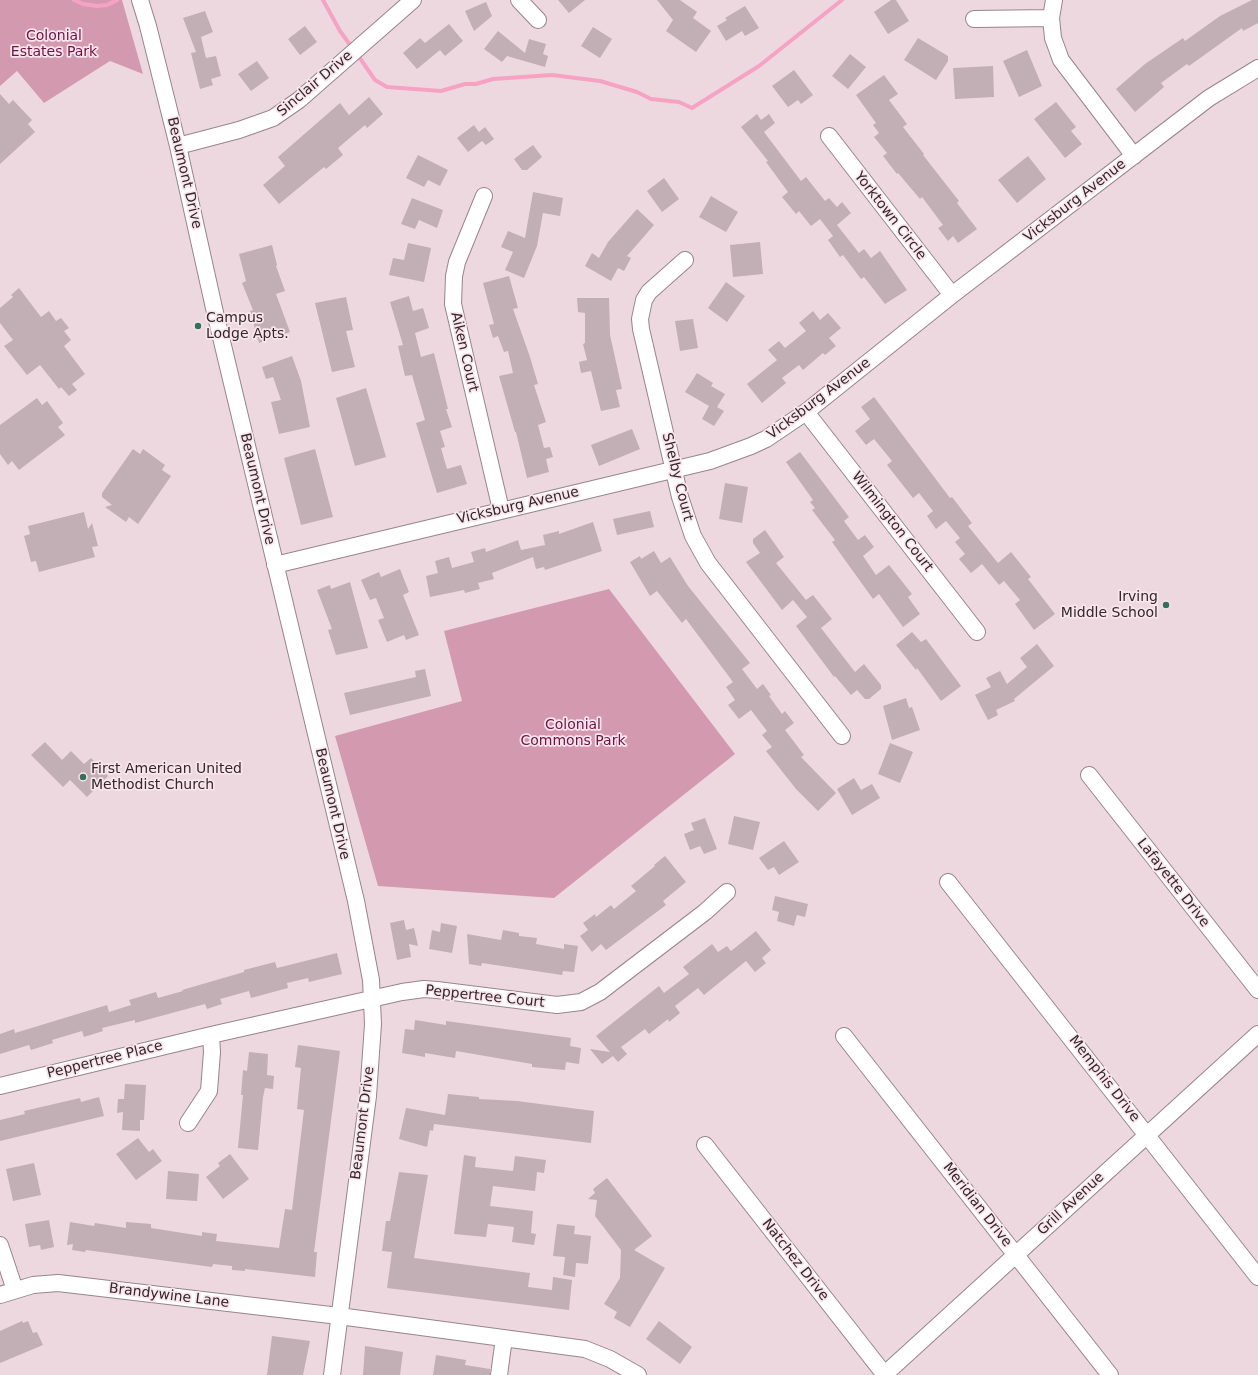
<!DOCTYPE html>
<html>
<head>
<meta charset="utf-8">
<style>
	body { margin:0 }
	canvas { display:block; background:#edd8df }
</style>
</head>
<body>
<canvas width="1258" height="1375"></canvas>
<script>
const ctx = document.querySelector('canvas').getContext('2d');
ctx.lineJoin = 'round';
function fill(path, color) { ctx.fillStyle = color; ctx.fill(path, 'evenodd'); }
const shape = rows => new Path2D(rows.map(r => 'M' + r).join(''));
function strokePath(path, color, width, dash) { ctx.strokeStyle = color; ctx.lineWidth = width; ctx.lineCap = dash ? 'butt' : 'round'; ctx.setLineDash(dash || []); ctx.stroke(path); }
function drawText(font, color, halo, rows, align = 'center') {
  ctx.font = font + ' "DejaVu Sans",sans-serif'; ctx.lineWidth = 3.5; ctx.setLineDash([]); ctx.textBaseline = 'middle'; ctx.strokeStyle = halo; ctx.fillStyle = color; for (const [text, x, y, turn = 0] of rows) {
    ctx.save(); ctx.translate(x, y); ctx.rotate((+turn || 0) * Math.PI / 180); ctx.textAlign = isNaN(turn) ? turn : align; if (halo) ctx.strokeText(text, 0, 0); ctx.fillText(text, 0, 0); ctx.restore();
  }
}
fill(shape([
	[0,0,122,0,143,74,110,61,44,103,17,71,0,86],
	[609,589,735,754,554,898,378,886,335,736,462,701,444,631]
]), '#d39aaf');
strokePath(shape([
	[74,0,83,4,97,6,107,5,117,0],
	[323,0,340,31,353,49],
	[357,54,375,80,387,87,441,91,465,84,476,84,493,79,552,75,600,81,637,92,651,99,679,102,692,108,759,66,842,0]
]), '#f6a3c3', 4);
fill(shape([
	[558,0,585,0,569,13],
	[657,0,680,0,697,12,693,18,711,31,696,52,666,31,673,20],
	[891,0,896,0,909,21,888,34,874,12],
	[1252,0,1258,0,1258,23,1243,31,1242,28,1189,66,1187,64,1161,83,1164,87,1135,112,1116,89,1145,64,1183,38,1185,41,1220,16],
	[486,2,492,16,474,31,465,11],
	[745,6,759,28,745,36,742,31,726,41,717,26,727,20,725,18],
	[205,11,213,32,201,37,206,58,216,56,221,76,211,79,213,85,200,89,191,53,196,52,183,18],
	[449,24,463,41,445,56,440,50,417,69,403,53,420,38,425,43],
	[305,26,317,42,300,55,288,39],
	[593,27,612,39,600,58,581,46],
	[498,31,525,53,529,39,546,44,543,54,548,56,545,67,507,56,502,62,484,49],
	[918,38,948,56,948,61,936,80,904,60],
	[1027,50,1042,86,1019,97,1003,61],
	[850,54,866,67,848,89,832,76],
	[257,61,269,78,251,91,238,74],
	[993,66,994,97,955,99,953,68],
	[794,70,813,95,801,104,798,100,788,107,772,86],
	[884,75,898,94,889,100,907,124,903,127,924,154,923,155,959,201,957,203,977,229,958,243,953,236,948,241,938,228,943,225,922,197,920,199,898,173,897,174,883,156,887,153,874,137,879,133,873,125,876,123,856,95],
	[0,94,9,104,13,100,32,120,28,124,35,132,0,164],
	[369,97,383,114,367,128,365,125,338,148,343,155,326,169,324,167,279,204,263,185,285,166,278,157,340,103,349,115],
	[1056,102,1076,127,1071,131,1082,144,1065,158,1034,119],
	[757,114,761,120,769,114,775,123,764,132,801,181,806,177,825,201,829,198,837,207,842,202,851,213,837,225,859,253,864,249,871,258,880,251,907,290,885,304,864,277,861,279,843,255,840,257,828,240,833,236,820,219,811,226,799,211,796,214,782,197,788,192,766,162,768,161,741,127],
	[474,125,479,132,485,127,494,139,486,145,482,141,468,152,457,138],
	[533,145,542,157,527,170,522,170,514,159],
	[418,155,448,170,440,186,428,180,424,187,406,178],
	[1028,156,1046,179,1017,203,998,180],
	[664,178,679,199,662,212,647,191],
	[533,192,563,198,560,216,543,213,537,246,524,278,505,270,513,252,501,247,508,231,525,238],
	[711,196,738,212,726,232,699,217],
	[412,198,443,210,437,228,419,220,415,229,401,224],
	[637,209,654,225,627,256,631,258,624,271,618,268,611,281,585,266,592,253,599,258,608,242],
	[760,242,763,274,733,277,730,245],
	[408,243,431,248,424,282,389,275,393,258,404,260],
	[272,245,277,265,276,266,285,291,276,294,290,332,259,343,250,311,253,310,242,283,246,281,239,254],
	[509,276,518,308,513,309,530,357,538,384,534,385,546,422,538,425,544,448,550,447,553,457,546,459,549,472,527,478,516,432,515,432,499,376,513,373,508,351,504,352,498,336,493,338,489,325,494,324,483,283],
	[726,282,745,296,727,322,708,308],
	[19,288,41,317,49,311,56,321,61,318,69,328,64,331,71,340,64,346,85,374,72,384,77,390,69,396,61,387,59,389,40,365,27,375,4,346,13,340,0,323,0,308,13,297,11,295],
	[409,296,413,311,423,308,429,328,415,333,421,357,434,353,448,409,446,409,452,427,440,431,445,447,441,448,447,469,461,465,467,484,437,493,416,423,425,420,412,375,405,376,398,346,403,345,390,302],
	[346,297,353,330,346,331,355,367,332,372,315,303],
	[577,298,609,298,610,335,622,389,616,390,620,407,601,411,591,371,581,373,579,362,587,360,583,344,585,343,585,313,578,312],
	[813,311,820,320,828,313,841,328,829,338,836,346,825,355,823,353,803,370,799,365,782,378,786,383,762,403,747,384,777,360,768,350,779,341,785,348,806,331,799,323],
	[693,319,698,348,680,351,675,321],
	[292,356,301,381,310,427,279,434,271,402,281,400,273,377,266,379,262,367],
	[697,373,713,383,711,386,725,394,717,407,724,411,714,426,702,419,709,406,685,392],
	[366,388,386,457,355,466,336,398],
	[874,397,950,498,952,497,972,523,968,526,998,563,1011,552,1031,577,1028,579,1055,614,1034,630,1015,604,1020,600,1004,581,999,585,982,564,971,573,959,559,965,554,955,542,960,538,946,521,936,529,927,516,933,511,919,493,913,498,887,465,892,461,874,439,866,445,855,431,870,419,861,407],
	[37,398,42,405,47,401,63,423,58,427,65,435,19,470,12,461,8,465,0,454,0,425],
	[632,429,640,449,599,466,591,445],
	[133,449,140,454,143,449,165,465,162,470,171,476,138,524,129,517,126,522,105,507,112,505,102,497,102,493],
	[315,449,333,517,301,525,284,458],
	[800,452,849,517,844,521,858,540,865,535,874,547,863,556,876,575,889,565,912,594,908,597,920,614,903,627,879,594,873,599,832,542,835,540,812,510,815,508,810,502,813,500,786,462],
	[725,483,748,487,742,523,719,519],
	[650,511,654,527,617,535,613,519],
	[84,512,88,529,92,523,98,546,92,547,95,557,39,572,36,561,31,562,24,536,30,534,28,526],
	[593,522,602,551,545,570,544,567,536,569,533,557,492,573,494,579,478,583,480,589,465,593,464,590,430,597,426,576,438,573,435,561,449,557,452,568,474,562,471,552,485,548,486,552,518,540,521,550,545,545,543,535,559,531,559,534],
	[765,530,784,557,776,563,806,600,813,595,832,619,821,628,855,672,864,664,881,685,881,689,869,699,865,699,857,690,851,695,835,676,834,677,796,626,807,617,793,600,782,610,746,562,760,553,753,543,753,539],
	[654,551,661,563,670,557,688,586,750,663,742,669,757,689,763,684,771,695,769,696,782,714,785,711,794,723,785,730,804,755,801,757,836,793,818,811,796,789,766,751,772,747,762,735,767,731,751,710,739,719,728,705,735,700,726,687,733,682,686,619,682,623,657,591,650,596,630,562,640,556,641,559],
	[400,569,409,592,403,595,419,635,406,640,404,635,387,642,378,620,384,618,376,598,370,600,361,580,379,572,381,577],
	[350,582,368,648,336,655,328,630,332,629,317,590,330,585,331,589],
	[912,632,921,642,926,639,961,686,941,701,917,668,916,670,896,645],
	[1037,644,1054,666,1014,699,1015,701,996,710,998,715,988,720,975,695,991,687,986,678,1000,671,1007,684,1027,667,1020,658],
	[425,669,431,696,350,715,344,693,416,677,415,671],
	[906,698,909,708,912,707,920,730,892,740,883,706],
	[45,742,62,760,71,751,84,764,91,758,108,776,87,797,70,780,63,787,31,755],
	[890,743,913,752,900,783,878,774],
	[854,778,861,790,872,784,880,798,852,815,837,789],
	[734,816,760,822,753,850,728,844],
	[705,818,717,849,704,854,700,846,690,850,684,834,694,830,691,823],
	[784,841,799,862,779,875,774,867,768,870,759,858],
	[665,856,686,882,663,901,666,905,606,950,601,944,592,952,580,936,588,930,583,923,595,914,596,917,611,905,614,909,636,891,631,886,655,866,654,865],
	[775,896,808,904,805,917,797,915,794,926,777,921,779,912,772,910],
	[404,920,406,930,414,928,418,946,409,944,411,957,397,960,390,923],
	[441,923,457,926,452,953,429,949,432,930,440,932],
	[503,930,519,933,519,936,537,938,536,944,564,949,564,944,578,946,574,972,563,971,562,975,482,963,481,966,469,964,467,934,501,940],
	[756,931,771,950,762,958,766,963,755,972,746,961,704,995,698,988,675,1006,680,1013,669,1022,668,1019,649,1034,645,1029,621,1047,627,1054,618,1062,613,1056,602,1064,590,1049,610,1052,596,1036,659,986,664,993,689,974,683,967,712,944,718,952,727,946,731,951],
	[337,953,342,974,309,982,308,978,287,983,288,988,251,998,249,991,220,999,222,1004,207,1009,205,1004,135,1023,135,1020,102,1028,103,1031,84,1037,82,1031,52,1040,53,1043,31,1050,29,1045,0,1054,0,1034,14,1029,15,1033,107,1005,109,1012,131,1005,129,1000,156,992,158,998,183,991,182,990,244,972,244,970,275,962,277,968],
	[415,1020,446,1025,446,1021,571,1038,570,1046,581,1048,579,1064,566,1062,565,1070,532,1067,532,1064,456,1051,455,1058,425,1053,425,1057,402,1053,405,1029,414,1030],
	[298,1045,340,1051,314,1252,317,1252,315,1277,245,1269,245,1271,232,1270,232,1266,213,1264,212,1267,86,1250,85,1252,72,1250,73,1244,67,1245,70,1222,94,1226,95,1223,126,1228,126,1222,151,1224,151,1228,202,1236,202,1232,217,1234,216,1241,279,1248,285,1209,292,1210,304,1110,297,1109,301,1068,295,1067],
	[249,1052,268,1054,267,1075,274,1076,273,1089,265,1088,263,1097,258,1150,238,1148,243,1095,241,1095,243,1070,247,1071],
	[125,1084,146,1085,144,1120,140,1120,140,1131,122,1130,123,1112,117,1113,118,1099,124,1099],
	[448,1094,479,1097,479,1099,517,1101,594,1111,591,1143,434,1124,433,1131,430,1130,427,1147,399,1139,406,1108,445,1115],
	[99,1097,104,1116,0,1141,0,1120,25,1114,24,1111,80,1098,81,1102],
	[138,1138,149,1152,153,1149,162,1161,136,1180,116,1154],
	[230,1154,249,1179,223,1199,206,1177,220,1166,218,1163],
	[464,1155,476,1157,475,1167,513,1171,515,1156,546,1160,544,1173,537,1172,535,1191,493,1186,490,1206,533,1211,531,1233,536,1234,534,1245,512,1242,514,1227,488,1224,486,1237,454,1234],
	[34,1163,41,1195,13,1201,6,1169],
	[168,1171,199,1174,197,1201,166,1199],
	[399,1172,428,1175,414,1258,530,1273,528,1287,552,1290,553,1277,572,1280,569,1310,387,1288,392,1252,382,1251,386,1221,390,1221],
	[607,1178,652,1236,634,1250,665,1268,630,1327,614,1318,617,1312,604,1304,620,1278,621,1250,595,1216,597,1200,588,1199,595,1193,593,1189],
	[49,1220,54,1247,41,1250,40,1245,29,1247,25,1224],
	[557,1224,575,1226,574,1234,591,1236,588,1264,576,1263,575,1277,563,1275,565,1257,553,1256],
	[22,1321,23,1323,28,1321,33,1333,37,1332,43,1345,0,1363,0,1331],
	[659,1321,692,1347,680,1364,646,1339],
	[272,1336,310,1341,303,1375,267,1375],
	[365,1346,403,1352,400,1375,363,1375],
	[436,1355,466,1360,465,1365,490,1369,490,1375,433,1375]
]), '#c2aeb5');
const street = shape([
	[140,0,148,26,178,146,214,308,356,901,371,980,373,1024,368,1096,332,1375],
	[519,0,538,20],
	[1054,0,1051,18,1053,38,1061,60,1134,156],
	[974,19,1051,18],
	[829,136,952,295],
	[178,146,239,130,273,118,299,100,413,0],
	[484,196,457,262,454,276,453,304,501,510],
	[685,260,649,292,644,300,640,319,641,329,680,497,693,536,708,563,842,736],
	[806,412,977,632],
	[275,565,710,461,751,446,766,439,806,412,952,295,1209,98,1258,68],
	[1089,775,1258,990],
	[948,882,1258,1277],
	[844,1036,1110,1375],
	[0,1086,211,1035,402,992,424,989,437,990,557,1005,581,1002,600,992,705,912,727,892],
	[188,1123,209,1091,212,1052,211,1035],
	[705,1145,885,1375],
	[0,1245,15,1290],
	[0,1295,33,1285,58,1283,339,1316,585,1349,610,1359,638,1375],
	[499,1375,504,1338],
	[884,1375,1258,1034]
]);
strokePath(street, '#98858b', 18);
strokePath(street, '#fff', 16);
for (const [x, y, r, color] of [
	[198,326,4,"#33715d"],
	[1166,605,4,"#33715d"],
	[83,777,4,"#33715d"]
]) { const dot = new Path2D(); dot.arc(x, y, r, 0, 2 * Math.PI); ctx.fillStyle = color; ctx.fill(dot); strokePath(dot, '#fae5ec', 1.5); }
drawText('14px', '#701043', '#fae5ec', [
	["Colonial",54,36],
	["Estates Park",54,52],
	["Colonial",573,725],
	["Commons Park",573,741]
]);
drawText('14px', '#30282b', '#fae5ec', [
	["Sinclair Drive",315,84,-40],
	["Beaumont Drive",184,173,77],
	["Vicksburg Avenue",1075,201,-38],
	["Yorktown Circle",890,216,52],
	["Aiken Court",464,352,77],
	["Vicksburg Avenue",819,399,-37],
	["Shelby Court",677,477,76],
	["Beaumont Drive",257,489,77],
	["Vicksburg Avenue",518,506,-13],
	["Wilmington Court",892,522,52],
	["Beaumont Drive",332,804,77],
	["Lafayette Drive",1173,883,52],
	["Peppertree Court",485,997,6],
	["Peppertree Place",105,1060,-14],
	["Memphis Drive",1104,1079,52],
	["Beaumont Drive",363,1123,-83],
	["Grill Avenue",1071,1204,-43],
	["Meridian Drive",977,1205,52],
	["Natchez Drive",795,1260,52],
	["Brandywine Lane",169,1296,7]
]);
drawText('14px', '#30282b', '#fae5ec', [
	["Campus",206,318],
	["Lodge Apts.",206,334],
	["Irving",1158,597,"right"],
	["Middle School",1158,613,"right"],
	["First American United",91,769],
	["Methodist Church",91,785]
], 'left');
</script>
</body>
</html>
